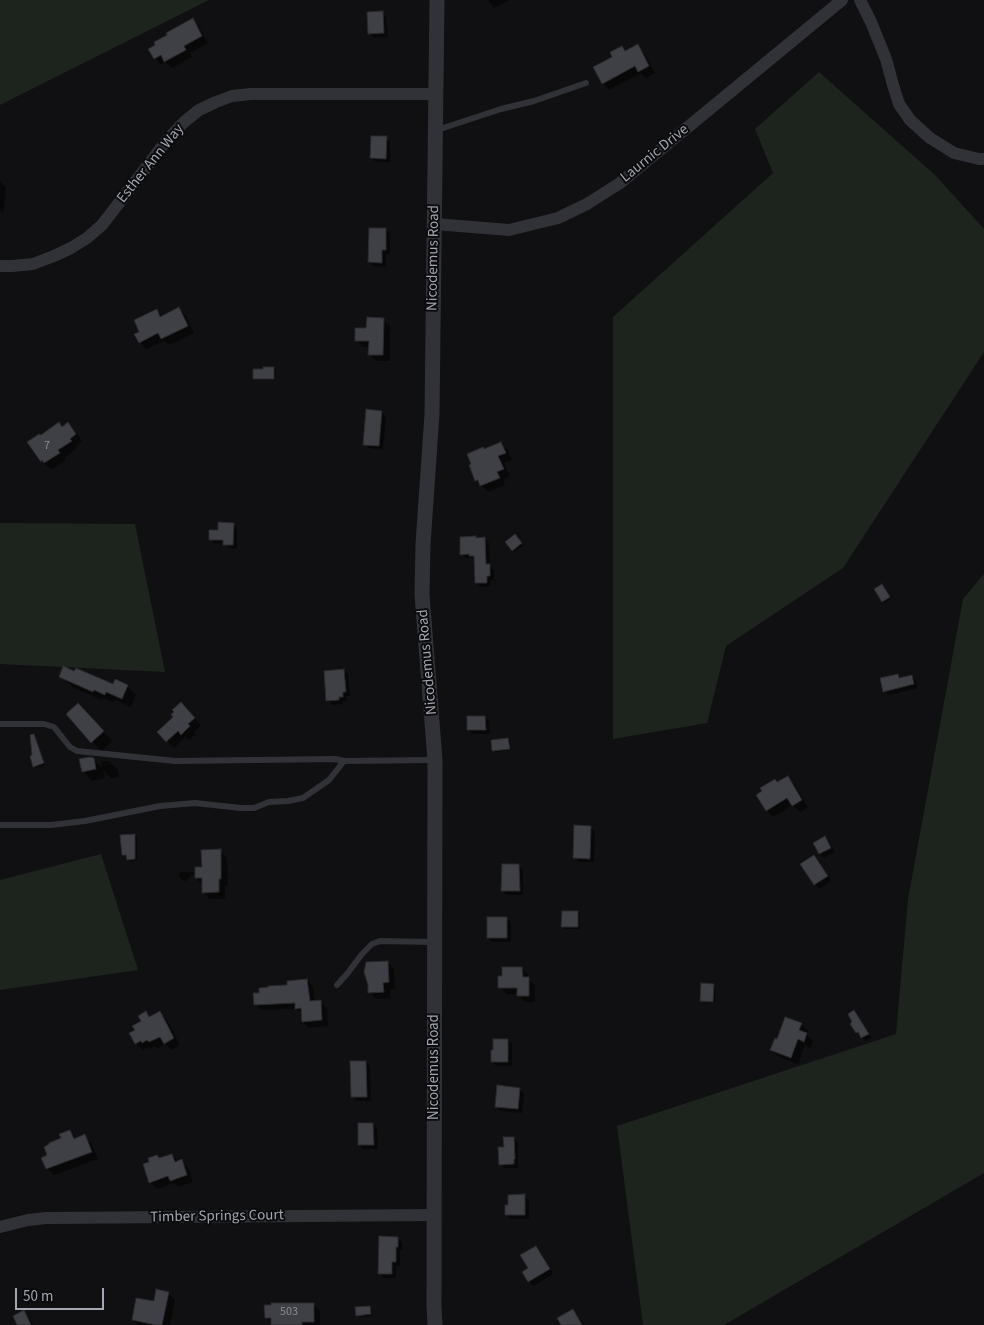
<!DOCTYPE html>
<html>
<head>
<meta charset="utf-8">
<style>
	body { margin:0 }
	#map { position:relative; width:984px; height:1325px; overflow:hidden; background:#101012; font-family:"Source Sans 3",sans-serif }
	canvas { display:block }
	.scale { position:absolute; left:15px; top:1288px; width:89px; height:22px; box-sizing:border-box; border:2px solid #a2a7b2; border-top:0; padding-left:6px; font-size:15px; line-height:18px; white-space:nowrap; color:#a2a7b2; -webkit-text-stroke:4px #0b0b0d; paint-order:stroke }
</style>
</head>
<body>
<div id="map">
<canvas width="984" height="1325"></canvas>
<div class="scale">50 m</div>
</div>
<script>
const ctx = document.querySelector('canvas').getContext('2d');
ctx.lineJoin = 'round';
function fill(path, color) { ctx.fillStyle = color; ctx.fill(path, 'evenodd'); }
const shape = rows => new Path2D(rows.map(r => 'M' + r).join(''));
function strokePath(path, color, width, dash) { ctx.strokeStyle = color; ctx.lineWidth = width; ctx.lineCap = dash ? 'butt' : 'round'; ctx.setLineDash(dash || []); ctx.stroke(path); }
function drawText(font, color, halo, rows, align = 'center') {
  ctx.font = font + ' "Source Sans 3",sans-serif'; ctx.lineWidth = 4; ctx.setLineDash([]); ctx.textBaseline = 'middle'; ctx.strokeStyle = halo; ctx.fillStyle = color; for (const [text, x, y, turn = 0] of rows) {
    ctx.save(); ctx.translate(x, y); ctx.rotate((+turn || 0) * Math.PI / 180); ctx.textAlign = isNaN(turn) ? turn : align; if (halo) ctx.strokeText(text, 0, 0); ctx.fillText(text, 0, 0); ctx.restore();
  }
}
fill(shape([
	[0,0,209,0,0,105],
	[819,72,935,175,984,229,984,352,843,568,726,646,707,723,613,739,613,317,773,173,755,129],
	[0,523,135,524,165,672,0,664],
	[984,574,984,1173,724,1325,643,1325,617,1126,896,1034,908,899,963,599],
	[101,854,138,970,0,990,0,880]
]), '#1d241e');
fill(shape([
	[488,0,510,0,494,8],
	[382,12,386,17,388,37,374,38,370,34],
	[192,20,199,27,208,43,190,53,192,57,172,68,166,62,161,65,155,58],
	[637,46,644,53,655,73,646,78,641,73,609,90,603,83,614,57,622,47,626,52],
	[386,137,390,142,390,162,376,162,372,158],
	[0,181,6,188,4,212,0,211],
	[386,229,390,234,390,254,386,254,386,267,373,266,369,262],
	[179,309,186,316,194,333,169,345,164,341,146,349,140,342,141,332,156,311,163,317],
	[383,319,390,326,390,361,377,361,370,354,370,347,363,347,356,340,367,329],
	[274,369,276,370,275,380,256,380,254,379],
	[381,412,386,416,383,450,369,448,365,444],
	[59,424,63,428,68,424,75,431,82,441,76,446,77,448,64,458,66,460,52,469,50,467,49,468,42,461,29,442,41,437],
	[501,444,508,450,512,460,504,463,510,476,503,479,505,485,488,492,477,480],
	[233,524,237,528,237,549,229,548,224,544,214,543,210,539,219,531],
	[485,538,489,543,490,566,494,570,494,580,490,580,491,586,481,587,476,582,474,560,473,558,466,558,462,554],
	[517,538,523,546,514,552,513,550],
	[883,587,891,599,885,603,883,601],
	[344,670,348,674,350,696,346,696,347,701,343,701,343,704,332,705,328,701],
	[60,676,114,686,127,686,136,695,131,707,115,700,114,703,103,698,102,700,74,688],
	[897,676,901,679,912,676,916,681,918,688,889,695,884,691],
	[187,710,201,725,194,732,196,734,189,740,185,737,174,748,158,732,175,717],
	[87,714,112,741,102,751,92,742],
	[485,717,489,721,490,734,473,734,468,730],
	[33,735,35,737,45,765,36,768,34,766],
	[508,739,510,741,511,750,495,752,494,750],
	[93,759,102,768,101,761,109,761,118,770,119,777,111,778,103,770,105,778,92,781,83,771],
	[787,777,794,784,808,807,800,812,793,805,773,817,767,810,777,783],
	[591,828,595,832,594,862,579,862,574,857],
	[135,835,137,837,137,860,130,861,128,860,127,856,125,856,123,855],
	[824,838,829,842,835,852,824,858,820,854,814,843],
	[220,851,227,858,228,886,225,886,225,899,210,899,203,892,203,885,196,878,203,868],
	[814,857,819,861,831,881,819,889,815,884],
	[519,866,523,870,523,895,507,895,502,890],
	[181,872,193,872,194,873,186,881,183,881,179,876,179,874],
	[578,912,580,914,579,929,565,929,563,927],
	[507,918,511,923,511,942,492,942,488,937],
	[387,962,394,969,395,989,390,989,390,998,376,999,370,992],
	[521,968,528,975,528,979,535,986,535,1002,525,1002,517,994,507,994,500,987,503,977],
	[307,980,313,987,315,1002,320,1002,327,1008,328,1026,309,1028,303,1022,302,1014,297,1009,261,1010,255,1004,289,986],
	[714,985,715,987,715,1003,703,1002,701,1000],
	[146,1013,151,1018,160,1013,167,1020,180,1045,171,1050,166,1044,157,1048,155,1046,149,1049,148,1047,143,1050,136,1043,136,1031,143,1021],
	[858,1016,872,1038,866,1041,857,1033,851,1024],
	[801,1024,808,1031,806,1034,813,1041,810,1048,805,1045,798,1064,779,1057,772,1050,778,1040],
	[508,1040,512,1044,512,1066,496,1066,492,1061],
	[366,1062,370,1066,371,1101,357,1101,352,1096],
	[519,1089,524,1093,522,1113,500,1111,496,1106],
	[373,1124,377,1128,378,1149,363,1149,359,1144],
	[70,1131,77,1139,84,1136,91,1143,98,1159,54,1175,47,1168,49,1156],
	[514,1138,518,1143,518,1168,505,1168,501,1164,505,1148],
	[172,1155,179,1162,181,1161,188,1168,193,1182,178,1187,174,1183,157,1189,150,1182,160,1159],
	[524,1195,529,1200,529,1219,511,1219,506,1215],
	[397,1238,402,1242,402,1250,400,1250,400,1266,396,1266,396,1278,384,1278,380,1274],
	[536,1247,540,1251,553,1274,534,1286,529,1282,524,1272,530,1268],
	[168,1293,175,1300,170,1325,138,1325,133,1320],
	[313,1304,320,1311,320,1325,273,1325,266,1317,273,1307],
	[370,1307,371,1309,372,1316,359,1317,357,1315],
	[23,1312,30,1319,33,1325,19,1325]
]), '#0007');
const building = shape([
	[383,11,384,33,368,34,367,12,383,11],
	[193,18,202,36,184,46,186,50,164,62,161,55,154,59,148,49,155,45,154,42,167,35,166,33,193,18],
	[638,44,649,66,638,72,635,66,602,84,593,67,612,57,610,52,622,46,625,51,638,44],
	[371,136,387,136,386,159,370,158,371,136],
	[369,228,386,228,386,250,382,250,382,263,368,262,369,228],
	[179,307,188,326,161,339,158,333,139,343,134,334,139,332,134,320,157,309,160,317,179,307],
	[367,317,384,318,383,355,368,355,369,341,355,341,355,328,366,328,367,317],
	[263,367,274,367,274,379,253,379,253,369,263,369,263,367],
	[366,409,382,411,379,446,363,445,366,409],
	[59,422,62,427,68,422,76,434,70,439,72,441,58,450,60,453,44,463,42,460,41,462,27,442,39,434,41,435,59,422],
	[501,442,506,453,498,456,504,469,497,472,500,478,480,486,478,480,475,481,469,465,471,464,467,454,483,447,484,449,501,442],
	[218,522,234,523,233,545,223,545,223,540,209,540,209,530,218,530,218,522],
	[515,534,522,543,512,551,505,542,515,534],
	[476,536,476,538,485,537,486,564,490,564,490,576,487,576,487,583,475,583,474,556,469,556,469,554,460,555,460,537,476,536],
	[882,584,890,597,882,602,874,589,882,584],
	[63,666,74,671,76,668,113,684,115,679,128,685,122,699,106,692,105,695,94,690,93,692,59,677,63,666],
	[344,669,346,692,343,692,343,697,339,697,339,700,326,701,324,671,344,669],
	[898,674,899,678,912,675,914,684,883,692,880,678,898,674],
	[181,702,195,718,188,724,190,726,181,735,178,731,166,742,157,732,173,717,171,714,174,712,172,710,181,702],
	[78,703,104,731,91,743,66,714,78,703],
	[467,716,485,716,486,730,467,730,467,716],
	[34,734,44,763,33,767,30,756,32,755,30,735,34,734],
	[508,738,510,749,492,751,491,740,508,738],
	[89,757,94,758,96,769,82,772,79,759,89,757],
	[788,776,802,800,792,806,787,798,766,811,756,795,762,791,760,788,775,779,777,782,788,776],
	[574,825,591,826,590,859,573,858,574,825],
	[135,834,135,859,127,860,126,855,122,855,120,835,135,834],
	[825,836,831,848,819,854,813,843,825,836],
	[221,849,221,879,219,879,219,892,202,893,202,878,195,878,195,867,202,867,201,850,221,849],
	[814,855,828,876,814,885,800,864,814,855],
	[502,864,519,864,520,891,501,891,502,864],
	[562,911,578,911,578,927,561,927,562,911],
	[487,917,507,917,507,938,487,938,487,917],
	[388,961,389,982,383,983,384,992,368,993,368,985,364,972,366,962,388,961],
	[502,967,522,967,523,977,529,977,529,996,517,996,517,988,498,988,498,976,502,976,502,967],
	[307,979,310,1001,321,1000,322,1020,302,1022,301,1008,295,1009,295,1003,254,1005,253,993,259,993,259,988,268,987,268,986,287,985,287,981,307,979],
	[701,983,714,984,713,1002,700,1001,701,983],
	[854,1010,869,1034,861,1038,858,1032,856,1033,850,1024,852,1022,848,1014,854,1010],
	[146,1011,149,1017,160,1011,174,1038,164,1044,160,1037,149,1042,147,1040,142,1043,141,1041,135,1044,129,1033,135,1030,132,1026,141,1021,138,1016,146,1011],
	[785,1017,802,1023,799,1030,807,1033,804,1042,798,1039,791,1058,770,1050,775,1038,777,1039,785,1017],
	[493,1039,508,1039,508,1062,491,1062,491,1050,493,1050,493,1039],
	[350,1061,366,1061,367,1097,351,1097,350,1061],
	[497,1085,520,1088,518,1109,495,1107,497,1085],
	[358,1123,373,1123,374,1145,358,1145,358,1123],
	[70,1130,74,1139,85,1134,92,1152,46,1169,41,1158,47,1155,44,1147,49,1144,49,1143,61,1138,59,1134,70,1130],
	[503,1137,514,1137,515,1159,514,1159,514,1164,499,1165,498,1147,504,1147,503,1137],
	[172,1154,175,1162,182,1159,187,1175,170,1181,168,1176,149,1183,143,1164,149,1162,148,1158,157,1155,159,1158,172,1154],
	[525,1194,525,1215,505,1215,505,1205,508,1205,508,1195,525,1194],
	[379,1236,398,1237,398,1247,396,1247,396,1262,392,1262,392,1274,378,1274,379,1236],
	[536,1246,550,1269,528,1282,522,1272,528,1268,520,1255,536,1246],
	[156,1289,169,1292,162,1325,156,1325,132,1320,136,1298,154,1301,156,1289],
	[271,1303,314,1303,314,1322,302,1322,302,1325,271,1325,271,1318,265,1318,264,1305,271,1305,271,1303],
	[370,1306,371,1314,356,1316,355,1307,370,1306],
	[573,1309,582,1325,561,1325,557,1318,573,1309],
	[24,1310,31,1325,17,1325,13,1316,24,1310]
]);
fill(building, '#3f4045');
strokePath(building, '#2a2a2e', 1);
strokePath(shape([
	[437,130,501,109,534,101,586,83],
	[0,724,44,724,54,727,70,747,77,751,175,761,335,759,344,761,434,760],
	[0,825,51,825,85,821,160,806,195,803,241,808,254,808,269,802,288,801,303,798,329,780,344,761],
	[337,985,347,974,362,954,372,944,380,941,434,942]
]), '#313237', 6);
strokePath(shape([
	[860,0,871,22,886,59,893,85,899,104,910,120,930,138,954,153,979,159,984,159],
	[435,224,509,230,558,218,587,204,620,183,842,0],
	[0,266,12,266,33,264,54,256,71,248,87,238,102,225,168,139,184,122,199,110,216,102,232,96,251,94,435,94],
	[0,1227,28,1220,46,1218,435,1215]
]), '#313237', 12);
strokePath(shape([
	[435,1325,434,1306,435,760,422,595,423,544,432,414,437,0]
]), '#313237', 15);
drawText('12px', '#898d97', null, [
	["7",47,446],
	["503",289,1312]
]);
drawText('15px', '#a2a7b2', '#0b0b0d', [
	["Laurnic Drive",655,154,-39],
	["Esther Ann Way",151,164,-51],
	["Nicodemus Road",434,258,-89],
	["Nicodemus Road",428,662,-95],
	["Nicodemus Road",435,1067,-90],
	["Timber Springs Court",217,1217,-1]
]);
</script>
</body>
</html>
